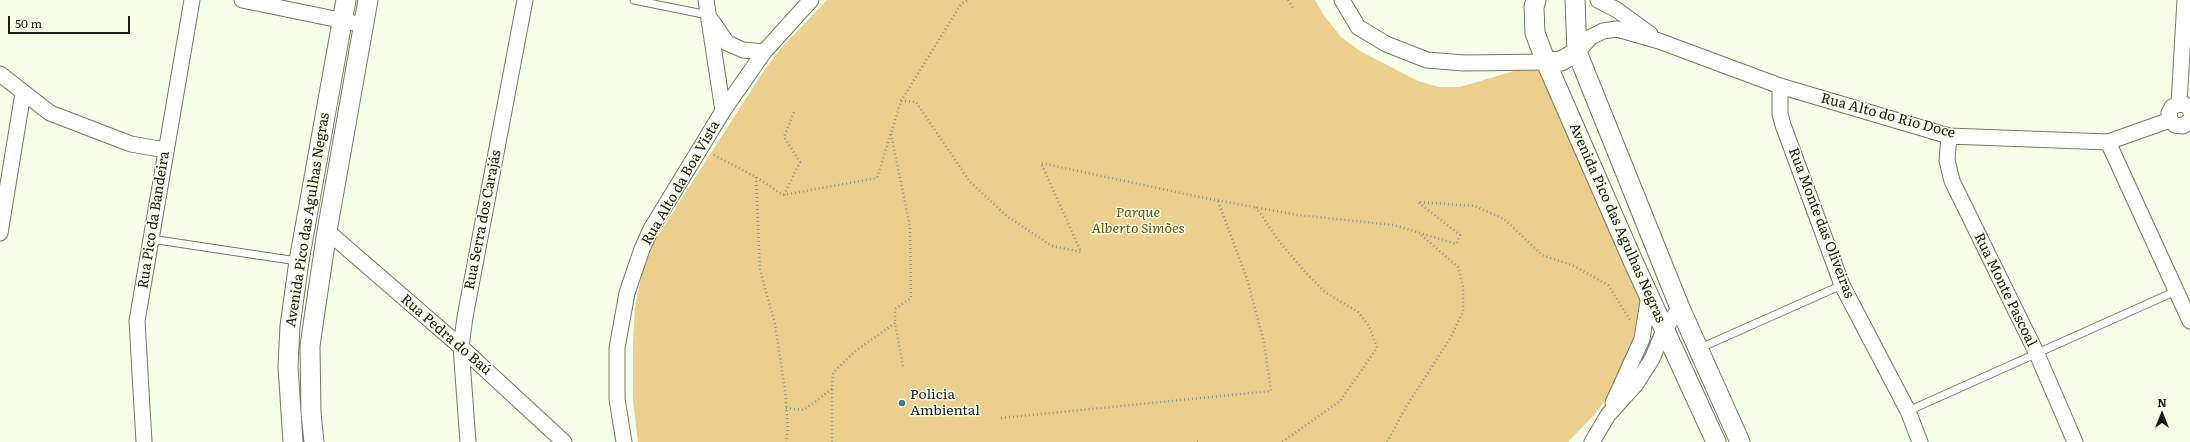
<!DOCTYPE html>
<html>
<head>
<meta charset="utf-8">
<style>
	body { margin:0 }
	#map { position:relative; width:2190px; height:442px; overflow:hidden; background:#f7ffeb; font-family:Literata,serif }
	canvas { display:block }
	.north { position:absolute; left:2142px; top:394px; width:40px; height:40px; -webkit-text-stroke:3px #f7ffeb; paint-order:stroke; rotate:0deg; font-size:11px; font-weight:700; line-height:16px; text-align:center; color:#191b14 }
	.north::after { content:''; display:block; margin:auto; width:14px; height:18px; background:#191b14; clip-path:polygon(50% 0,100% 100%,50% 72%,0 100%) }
	.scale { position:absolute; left:8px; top:16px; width:122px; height:18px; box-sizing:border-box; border:2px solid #191b14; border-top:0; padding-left:5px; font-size:12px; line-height:14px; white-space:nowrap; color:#191b14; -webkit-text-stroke:3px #f7ffeb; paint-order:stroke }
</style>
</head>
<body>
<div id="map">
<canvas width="2190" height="442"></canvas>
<div class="north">N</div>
<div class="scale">50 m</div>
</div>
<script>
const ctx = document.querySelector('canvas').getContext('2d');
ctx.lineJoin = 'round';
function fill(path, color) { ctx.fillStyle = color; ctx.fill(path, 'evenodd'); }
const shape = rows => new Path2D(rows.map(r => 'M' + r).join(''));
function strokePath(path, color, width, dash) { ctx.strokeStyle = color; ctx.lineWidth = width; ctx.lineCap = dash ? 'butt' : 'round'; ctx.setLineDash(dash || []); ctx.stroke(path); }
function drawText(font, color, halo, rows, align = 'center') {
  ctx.font = font + ' Literata,serif'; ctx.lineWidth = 3; ctx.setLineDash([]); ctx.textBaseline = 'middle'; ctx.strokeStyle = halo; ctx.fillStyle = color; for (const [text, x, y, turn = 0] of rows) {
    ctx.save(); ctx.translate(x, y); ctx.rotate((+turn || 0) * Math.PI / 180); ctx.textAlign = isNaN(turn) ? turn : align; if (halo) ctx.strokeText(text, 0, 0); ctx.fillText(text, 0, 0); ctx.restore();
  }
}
fill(shape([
	[827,0,1315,0,1323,14,1341,37,1360,51,1418,81,1439,87,1460,87,1524,68,1540,70,1643,296,1633,346,1613,390,1594,415,1568,442,638,442,633,401,633,344,635,307,642,273,655,240,763,72,782,47]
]), '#ecce8d');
const service = shape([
	[634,0,708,15],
	[151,239,297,261],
	[1698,349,1842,285],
	[1908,411,2176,291]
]);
const minor = shape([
	[242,0,364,25],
	[706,0,723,111],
	[1342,0,1358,27,1386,44,1427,60,1464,63,1546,62],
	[1598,0,1617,10,1650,34],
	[712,21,727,43,743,50,764,52],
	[1577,52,1591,37,1603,31,1617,29,1659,41,1780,86,1949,136,2108,142,2170,120],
	[0,74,50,113,131,144,165,150],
	[1780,86,1780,114,1783,125,1842,285,1908,411,1920,442],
	[2179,104,2185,0],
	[2190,110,2186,105,2179,104,2172,107,2169,113,2170,120,2175,125,2183,126,2190,120],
	[1949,136,1947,160,1952,181,2037,354,2075,442],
	[2108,142,2190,321],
	[327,231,461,347,564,442],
	[0,233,23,93],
	[1613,403,1642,339,1649,295],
	[144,442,137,321,192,0],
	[468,442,461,347,465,317,525,0],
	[624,442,617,399,617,348,627,293,642,249,651,229,723,111,764,52,811,0],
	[1592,442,1608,415,1636,384,1652,359,1664,330,1680,308]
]);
const tertiary = shape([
	[1536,0,1534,7,1535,33,1546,62,1633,261,1716,442],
	[1575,0,1577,52,1680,308,1740,442],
	[1546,62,1561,61,1577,52],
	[293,442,288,366,290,326,299,261,346,0],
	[314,442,311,413,310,346,314,318,327,231,368,0]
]);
strokePath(service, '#737a69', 9);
strokePath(minor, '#737a69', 17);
strokePath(tertiary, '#737a69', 21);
strokePath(shape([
	[1288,0,1294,10],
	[901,101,961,4,968,0],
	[891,134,910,227,911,298,895,309,895,323],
	[714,155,756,177,783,195,877,178,901,101,916,102,970,182,1008,217,1052,246,1081,252,1041,163,1204,198,1298,215,1394,225,1456,244,1460,235,1418,202,1475,206,1504,219,1542,255,1574,266,1608,285,1630,320],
	[756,177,760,270,775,324,785,390,788,428,786,442],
	[784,195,800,162,784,137,794,112],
	[1256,207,1278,240,1306,273,1325,292,1358,312,1369,326,1377,348,1340,401,1282,442],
	[832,389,832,442],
	[786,408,804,410,832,389,833,373,854,352,895,323,903,367],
	[1001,418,1271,391,1264,342,1247,279,1218,201],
	[1197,442,1198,442],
	[1387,442,1406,407,1451,337,1463,311,1463,286,1458,267,1420,234]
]), '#929789', 2.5, [1, 3]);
strokePath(service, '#fff', 7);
strokePath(minor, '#fff', 15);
strokePath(tertiary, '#fff', 19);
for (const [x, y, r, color] of [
	[902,403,4,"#407d93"]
]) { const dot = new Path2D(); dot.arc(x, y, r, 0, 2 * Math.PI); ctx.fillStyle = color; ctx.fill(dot); strokePath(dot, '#f7ffeb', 1.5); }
drawText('14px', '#191b14', '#f7ffeb', [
	["Rua Alto do Rio Doce",1888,116,15],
	["Rua Alto da Boa Vista",681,183,-60],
	["Rua Pico da Bandeira",154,220,-81],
	["Avenida Pico das Agulhas Negras",308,220,-81],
	["Rua Serra dos Carajás",483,220,-79],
	["Avenida Pico das Agulhas Negras",1617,223,66],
	["Rua Monte das Oliveiras",1821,223,69],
	["Rua Monte Pascoal",2005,290,64],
	["Rua Pedra do Baú",446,335,41]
]);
drawText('italic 14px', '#6f5307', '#f7ffeb', [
	["Parque",1138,213],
	["Alberto Simões",1138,229]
]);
drawText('14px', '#191b14', '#f7ffeb', [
	["Policia",910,395],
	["Ambiental",910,411]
], 'left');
</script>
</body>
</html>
